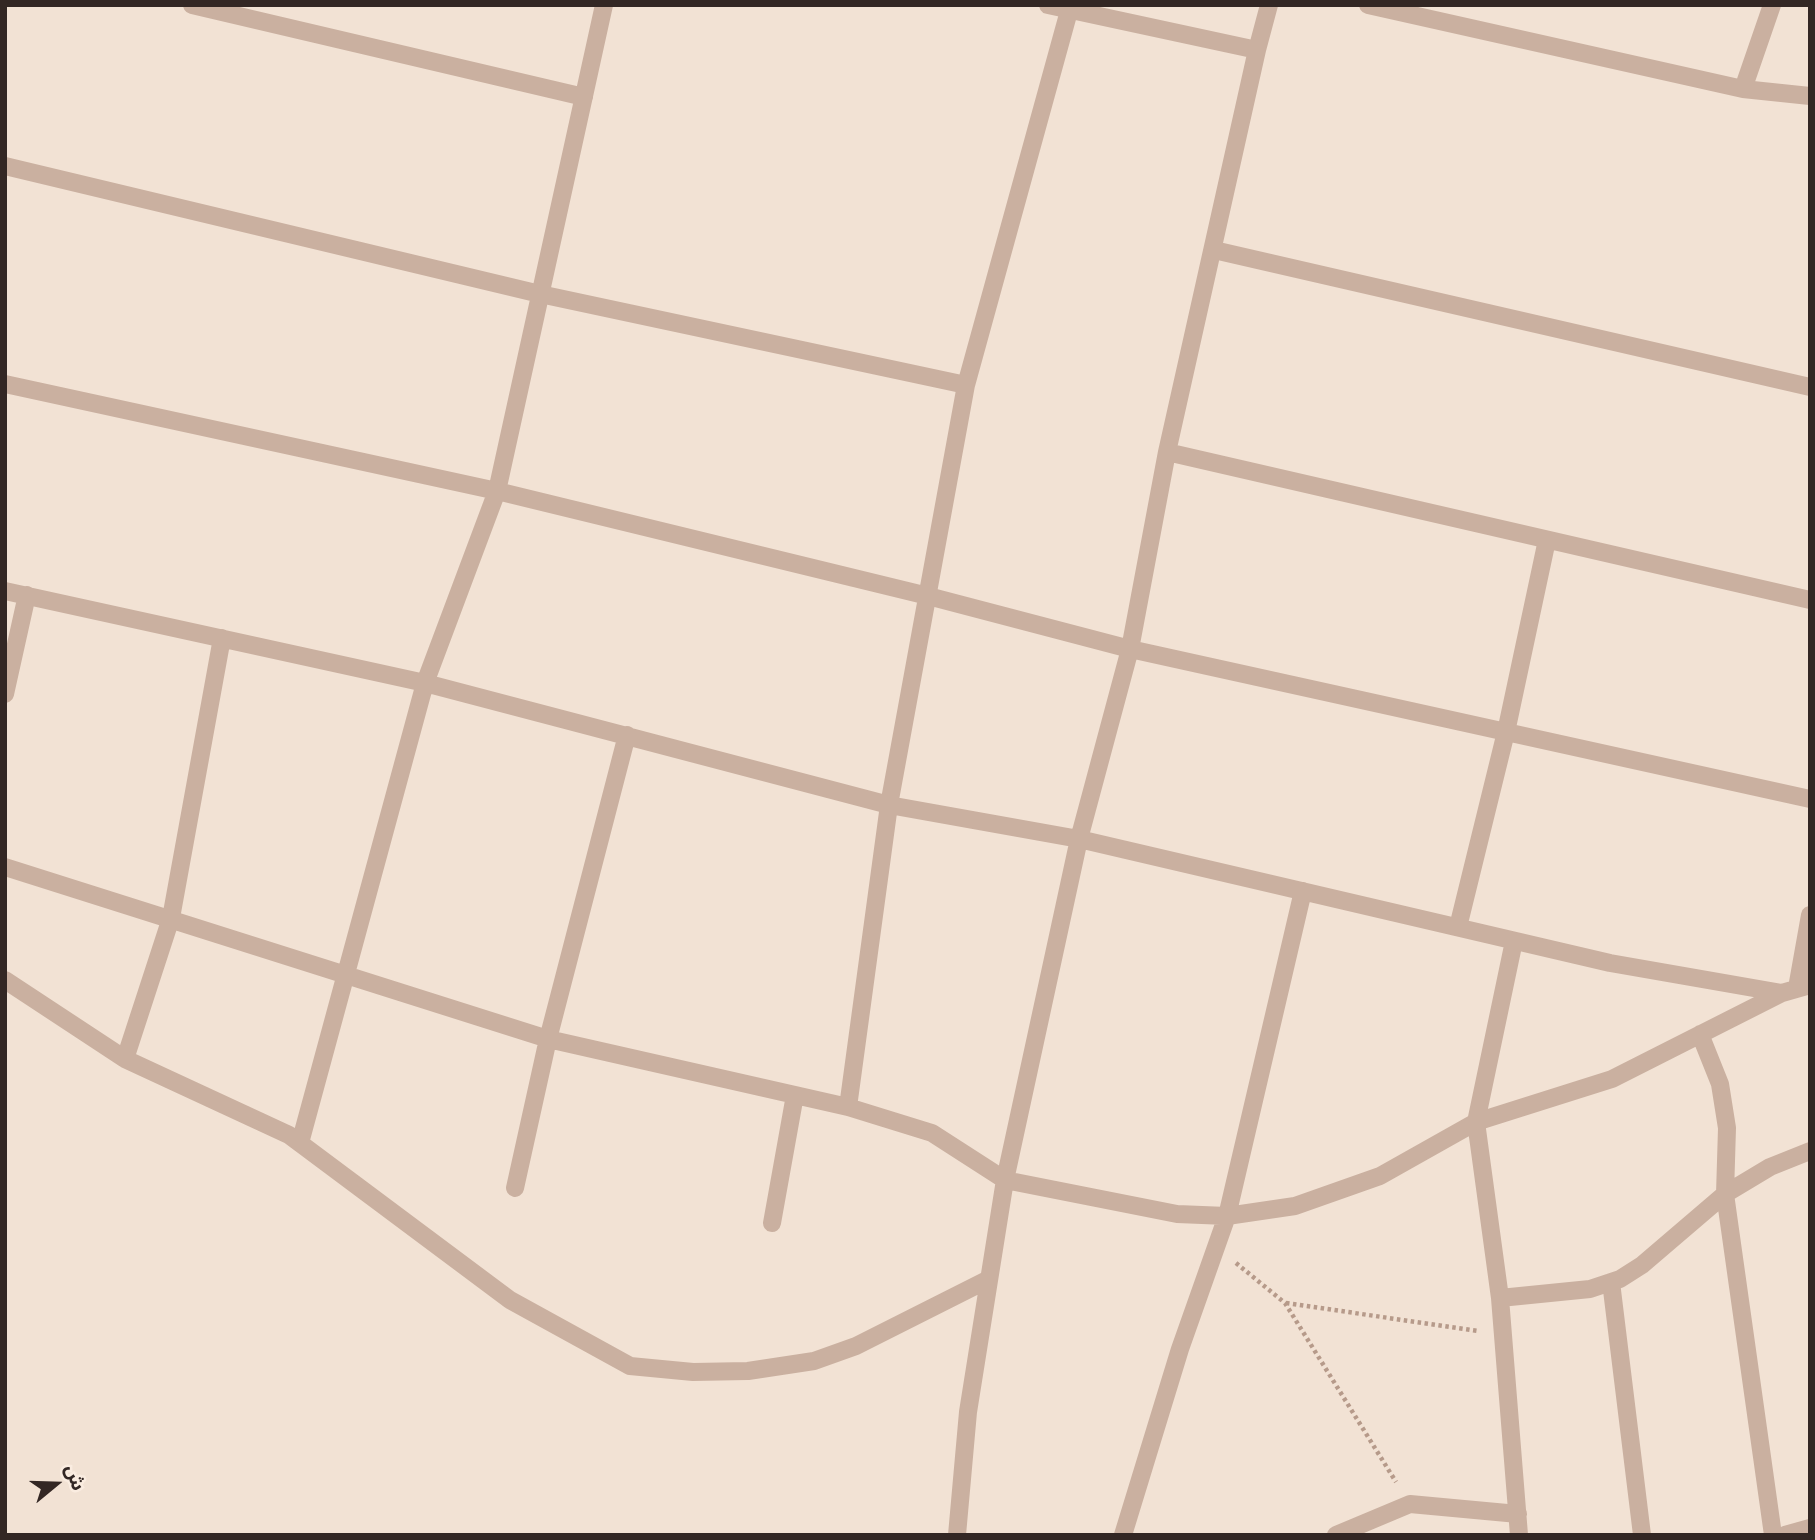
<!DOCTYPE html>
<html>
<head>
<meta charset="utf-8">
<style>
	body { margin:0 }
	#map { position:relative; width:1815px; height:1540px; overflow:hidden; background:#f2e2d4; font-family:"PT Sans","Noto Sans Arabic",sans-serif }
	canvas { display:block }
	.frame { position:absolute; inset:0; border:7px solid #332724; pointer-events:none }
	.north { position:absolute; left:21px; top:1449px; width:70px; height:70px; -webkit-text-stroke:5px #faece0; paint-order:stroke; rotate:71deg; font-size:19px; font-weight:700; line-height:28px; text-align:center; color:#332724 }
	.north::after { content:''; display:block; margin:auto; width:24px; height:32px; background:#332724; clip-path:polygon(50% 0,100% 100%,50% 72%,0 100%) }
</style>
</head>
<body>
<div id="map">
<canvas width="1815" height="1540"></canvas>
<div class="frame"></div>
<div class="north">ش</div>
</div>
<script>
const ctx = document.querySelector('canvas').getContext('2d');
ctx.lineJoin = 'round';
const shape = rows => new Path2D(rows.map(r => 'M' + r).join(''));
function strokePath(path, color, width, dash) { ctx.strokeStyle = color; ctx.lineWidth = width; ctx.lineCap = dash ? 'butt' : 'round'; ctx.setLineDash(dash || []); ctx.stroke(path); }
strokePath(shape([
	[1236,1263,1285,1303,1396,1482],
	[1286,1303,1478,1331]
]), '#b69a8a', 4.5, [3.5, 3.5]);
strokePath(shape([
	[192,5,584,97],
	[1368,5,1743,89],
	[1772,5,1743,89,1810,96],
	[1257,50,1269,5],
	[5,166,540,294,966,385],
	[1214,250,1810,387],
	[5,384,497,491,928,596,1130,649,1810,799],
	[1167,452,1810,600],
	[5,591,425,683,889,805,1079,839,1610,963,1782,993],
	[5,694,27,595],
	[5,867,548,1039,848,1107,932,1133,1005,1180,1177,1214,1227,1216,1295,1206,1380,1176,1476,1122,1612,1079,1782,993,1810,985],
	[1458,927,1506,732,1547,540],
	[1514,941,1476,1122,1500,1298,1590,1289,1620,1279,1642,1265,1725,1194,1770,1167,1810,1151],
	[5,980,125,1059,289,1135,510,1300,630,1366,693,1372,748,1371,814,1361,856,1346,989,1279],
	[1797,988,1810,915],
	[1700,1034,1720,1084,1727,1128,1725,1194,1773,1535],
	[125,1059,171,918,222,638],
	[848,1107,889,805,966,385,1069,11],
	[300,1143,425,683,497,491,604,5],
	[515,1188,548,1039,627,735],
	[772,1223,795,1095],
	[1611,1282,1642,1535],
	[1500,1298,1519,1535],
	[957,1535,968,1412,1005,1180,1079,839,1130,649,1167,452,1257,50,1048,5],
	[1123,1535,1180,1349,1227,1216,1303,891],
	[1336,1535,1410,1504,1518,1514],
	[1785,1535,1810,1528]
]), '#cab0a0', 18);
</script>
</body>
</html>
